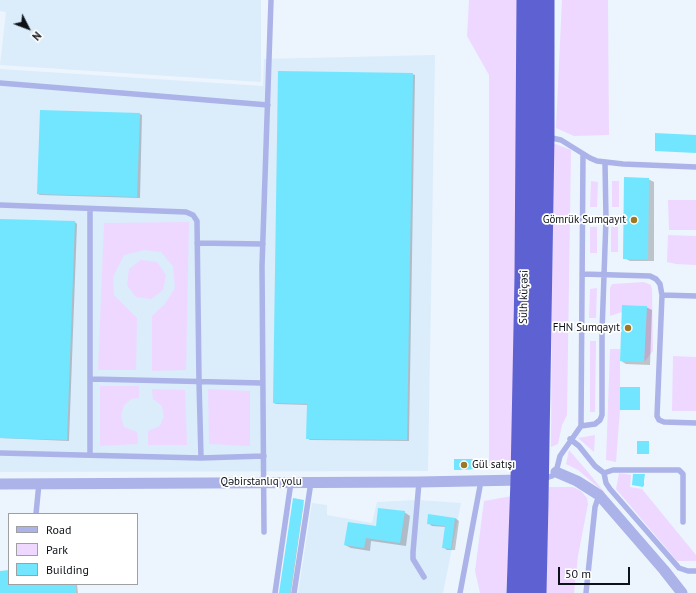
<!DOCTYPE html>
<html>
<head>
<meta charset="utf-8">
<style>
	body { margin:0 }
	#map { position:relative; width:696px; height:593px; overflow:hidden; background:#ecf5fd; font-family:"PT Sans",sans-serif }
	canvas { display:block }
	.legend { position:absolute; left:8px; top:513px; width:130px; height:72px; box-sizing:border-box; background:#fff; border:1px solid #9ea0a2; margin:0; padding:5px 7px; list-style:none; font-size:12px; color:#0d1217 }
	.legend li { display:flex; align-items:center; gap:8px; height:20px }
	.legend b { width:20px; border:1px solid #9ea0a2 }
	.north { position:absolute; left:8px; top:8px; width:40px; height:40px; -webkit-text-stroke:3px #fff; paint-order:stroke; rotate:132deg; font-size:11px; font-weight:700; line-height:16px; text-align:center; color:#0d1217 }
	.north::after { content:''; display:block; margin:auto; width:14px; height:18px; background:#0d1217; clip-path:polygon(50% 0,100% 100%,50% 72%,0 100%) }
	.scale { position:absolute; left:558px; top:567px; width:72px; height:18px; box-sizing:border-box; border:2px solid #0d1217; border-top:0; padding-left:5px; font-size:12px; line-height:14px; white-space:nowrap; color:#0d1217; -webkit-text-stroke:3px #fff; paint-order:stroke }
</style>
</head>
<body>
<div id="map">
<canvas width="696" height="593"></canvas>
<ul class="legend">
<li><b style="height:5px;background:#abb3e8"></b>Road</li>
<li><b style="height:11px;background:#eed8ff"></b>Park</li>
<li><b style="height:11px;background:#72e6fe"></b>Building</li>
</ul>
<div class="north">N</div>
<div class="scale">50 m</div>
</div>
<script>
const ctx = document.querySelector('canvas').getContext('2d');
ctx.lineJoin = 'round';
function fill(path, color) { ctx.fillStyle = color; ctx.fill(path, 'evenodd'); }
const shape = rows => new Path2D(rows.map(r => 'M' + r).join(''));
function strokePath(path, color, width, dash) { ctx.strokeStyle = color; ctx.lineWidth = width; ctx.lineCap = dash ? 'butt' : 'round'; ctx.setLineDash(dash || []); ctx.stroke(path); }
function drawText(font, color, halo, rows, align = 'center') {
  ctx.font = font + ' "PT Sans",sans-serif'; ctx.lineWidth = 3.5; ctx.setLineDash([]); ctx.textBaseline = 'middle'; ctx.strokeStyle = halo; ctx.fillStyle = color; for (const [text, x, y, turn = 0] of rows) {
    ctx.save(); ctx.translate(x, y); ctx.rotate((+turn || 0) * Math.PI / 180); ctx.textAlign = isNaN(turn) ? turn : align; if (halo) ctx.strokeText(text, 0, 0); ctx.fillText(text, 0, 0); ctx.restore();
  }
}
fill(shape([
	[0,0,261,0,261,82,0,65,6,12,0,11],
	[435,55,428,471,0,472,0,69,263,86,264,59],
	[418,500,461,503,443,593,298,593,312,503,327,505,327,515,372,523,377,502]
]), '#dbecfb');
fill(shape([
	[469,0,517,0,514,463,505,466,489,466,489,75,467,36],
	[562,0,608,0,609,135,574,136,556,128],
	[553,143,571,150,567,415,562,425,558,444,551,447],
	[591,181,598,182,597,207,590,207],
	[612,181,619,181,619,207,612,207],
	[668,200,696,200,696,230,669,230],
	[189,222,186,370,152,371,152,316,165,304,175,288,173,266,161,252,144,250,124,255,113,277,114,295,137,318,136,370,98,370,104,223],
	[590,227,597,227,597,253,590,253],
	[611,227,618,227,618,252,611,252],
	[668,235,696,236,696,265,676,264,667,262],
	[141,260,157,262,166,275,163,290,151,299,136,297,127,285,129,269],
	[644,282,651,285,652,290,653,351,644,362,646,306,622,305,622,312,610,316,610,288,612,284],
	[597,288,596,318,589,318,590,289],
	[590,341,596,341,595,412,590,412],
	[610,349,620,349,620,410,616,462,606,460],
	[673,356,696,357,696,411,672,411],
	[100,386,139,386,139,398,131,399,124,405,121,416,124,427,137,432,138,444,100,446],
	[152,389,185,390,187,445,148,445,148,431,160,426,164,416,162,406,153,399],
	[208,389,250,391,250,446,209,444],
	[595,435,594,452,578,438],
	[569,450,588,472,605,493,578,470,566,464],
	[619,473,631,475,630,487,642,489,696,555,696,561,677,561,616,489],
	[549,487,573,487,581,491,587,498,588,504,578,556,574,593,543,593],
	[512,496,506,593,480,593,475,571,484,501]
]), '#eed8ff');
fill(shape([
	[412,74,415,75,409,441,310,440,307,438,308,405,276,404,274,403],
	[140,114,142,115,140,198,40,195,38,194],
	[648,179,654,182,654,261,630,261,624,258],
	[0,220,75,222,77,224,69,441,0,438],
	[646,307,652,310,650,365,626,364,621,361],
	[639,388,640,410,621,410],
	[455,460,474,460,475,469,456,470],
	[644,475,644,486,634,485],
	[304,501,291,593,280,593],
	[404,512,410,516,406,546,371,541,370,551,351,548,345,545],
	[455,518,459,521,455,550,447,550,443,547,446,527,432,526,428,523],
	[9,571,9,584,77,584,78,593,0,593,0,572]
]), '#0003');
fill(shape([
	[278,71,413,73,407,440,306,439,307,404,273,403],
	[40,110,140,113,137,197,37,194],
	[655,133,696,135,696,153,655,151],
	[624,177,649,178,648,259,623,259],
	[0,219,75,221,67,440,0,438],
	[622,305,647,306,644,362,620,361],
	[620,387,640,387,640,410,620,410],
	[637,441,649,441,649,454,637,454],
	[454,459,474,459,475,469,454,470],
	[633,474,645,474,643,487,632,485],
	[293,498,304,500,290,593,279,593],
	[378,508,405,511,400,543,366,538,364,548,344,545,348,522,376,526],
	[428,514,455,518,451,549,442,548,445,526,427,524],
	[9,570,9,584,75,584,76,593,0,593,0,571]
]), '#72e6fe');
strokePath(shape([
	[0,83,268,105],
	[547,137,561,140,590,158,597,161,623,164,696,167],
	[0,205,186,212,193,215,197,221,199,381,201,458],
	[90,209,90,379],
	[582,219,606,219],
	[197,243,263,244],
	[582,274,650,276,656,279,660,284,662,295,657,416,659,420,664,422,696,423],
	[662,295,696,296],
	[581,426,595,424,600,420,602,415,602,332,606,219,605,163],
	[570,439,579,446,595,466,604,473,613,470,679,470,683,474,683,522],
	[0,453,201,458,264,456],
	[90,455,90,379,262,383],
	[604,473,606,483,610,489,679,568,688,571,696,571],
	[543,479,552,476,556,472,560,456,581,426,583,154],
	[419,482,413,552,413,559,424,577],
	[36,514,39,483],
	[264,532,262,266,271,0],
	[275,593,291,482],
	[294,593,311,482],
	[460,593,481,481],
	[586,593,595,507,599,495]
]), '#abb3e8', 5.5);
strokePath(shape([
	[556,472,577,481,599,495,664,570,682,593],
	[0,484,419,482,521,480]
]), '#abb3e8', 11);
strokePath(shape([
	[517,593,521,480,525,276,527,0],
	[536,593,538,502,544,136,544,0]
]), '#5e61d2', 21);
for (const [x, y, r, color] of [
	[634,220,4,"#9e7825"],
	[628,328,4,"#9e7825"],
	[464,465,4,"#9e7825"]
]) { const dot = new Path2D(); dot.arc(x, y, r, 0, 2 * Math.PI); ctx.fillStyle = color; ctx.fill(dot); strokePath(dot, '#fff', 1.5); }
drawText('11px', '#0d1217', '#fff', [
	["Gömrük Sumqayıt",626,220],
	["FHN Sumqayıt",620,328],
	["Gül satışı",472,465,"left"]
], 'right');
drawText('11px', '#0d1217', '#fff', [
	["Sülh küçəsi",524,297,-89],
	["Qəbirstanlıq yolu",261,482]
]);
</script>
</body>
</html>
